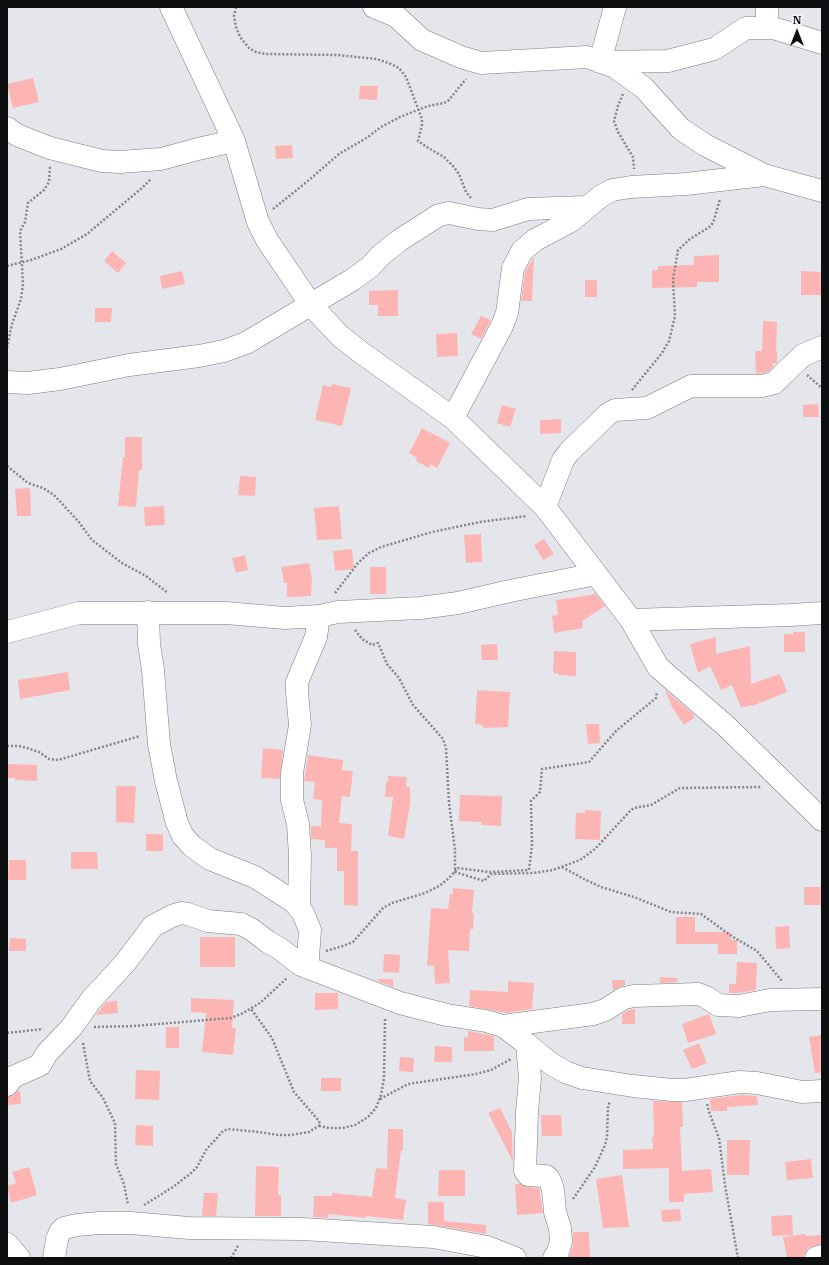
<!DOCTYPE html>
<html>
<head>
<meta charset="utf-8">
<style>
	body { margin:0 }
	#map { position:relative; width:829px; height:1265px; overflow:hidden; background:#e5e6ec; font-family:"IBM Plex Serif",serif }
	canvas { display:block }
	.frame { position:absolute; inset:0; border:8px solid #0d0e10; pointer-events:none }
	.north { position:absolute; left:777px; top:12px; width:40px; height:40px; -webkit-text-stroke:3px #f2f3f9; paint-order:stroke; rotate:0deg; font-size:11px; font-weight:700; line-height:16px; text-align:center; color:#0d0e10 }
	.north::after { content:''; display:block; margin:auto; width:14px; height:18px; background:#0d0e10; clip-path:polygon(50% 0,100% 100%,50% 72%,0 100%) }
</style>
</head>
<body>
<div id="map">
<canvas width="829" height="1265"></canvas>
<div class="frame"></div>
<div class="north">N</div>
</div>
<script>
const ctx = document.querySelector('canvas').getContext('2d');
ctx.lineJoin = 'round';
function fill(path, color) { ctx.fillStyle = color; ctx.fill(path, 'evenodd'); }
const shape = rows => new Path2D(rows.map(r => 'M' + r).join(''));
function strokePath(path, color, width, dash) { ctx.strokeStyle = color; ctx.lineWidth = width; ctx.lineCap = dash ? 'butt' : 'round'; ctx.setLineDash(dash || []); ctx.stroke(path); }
fill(shape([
	[33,78,39,102,13,108,7,84],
	[360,86,378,86,377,100,359,99],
	[292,145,293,158,276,159,275,146],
	[112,251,126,263,118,273,104,261],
	[719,255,719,282,697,282,697,287,652,288,652,270,658,270,658,266,694,265,694,256],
	[534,257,532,301,521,301,525,272],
	[182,271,185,284,162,289,160,276],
	[801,271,821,272,821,295,801,295],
	[585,280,597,280,597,297,585,297],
	[398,290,398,316,378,316,378,305,369,305,369,291],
	[95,308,112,308,111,322,95,322],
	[481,316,491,320,481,339,471,334],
	[763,321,777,322,776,351,777,351,777,363,773,363,773,367,768,372,756,374,755,351,762,351],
	[457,333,458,356,437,357,436,334],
	[332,384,351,388,342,426,315,420,323,385,331,387],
	[818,404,819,417,803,417,803,405],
	[502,405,516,409,510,427,497,423],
	[561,419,561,433,540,434,540,420],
	[422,428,450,443,437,468,431,464,429,468,416,461,417,458,409,453],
	[125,437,142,437,142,470,139,470,136,507,118,506,123,457,125,457],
	[240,476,256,477,255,496,238,495],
	[30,488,31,516,17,516,15,489],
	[164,506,165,525,145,526,144,507],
	[339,506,342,539,317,540,314,508],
	[481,534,482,562,466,563,464,535],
	[544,539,554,554,543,560,534,545],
	[352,549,354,569,335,571,333,551],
	[245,555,248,570,236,573,232,558],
	[309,563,312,579,311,596,287,597,287,583,284,583,281,567],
	[370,567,386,567,386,594,370,594],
	[595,593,605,606,582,621,583,628,554,633,552,616,558,615,556,600,591,595],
	[793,632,805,632,805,652,784,652,784,634,793,634],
	[716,637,716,654,750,646,751,684,780,674,787,692,752,706,751,705,741,708,732,685,721,690,710,666,698,673,690,644],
	[497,644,498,660,482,660,481,645],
	[554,651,576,652,576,676,559,675,559,674,553,673],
	[68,672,70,690,20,699,18,680],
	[477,690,510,692,508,727,483,728,483,725,475,724],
	[665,690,692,713,695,717,684,725,672,707],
	[586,724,599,724,600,743,588,744],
	[263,748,283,750,280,779,261,778],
	[308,755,343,760,342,770,353,771,350,797,342,796,339,823,352,824,351,851,358,851,358,906,344,905,344,871,337,871,337,848,325,848,325,840,311,839,311,826,321,826,322,800,313,799,315,782,304,781],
	[7,764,37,765,37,781,15,780,15,778,7,778],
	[388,776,407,777,406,787,410,787,410,804,404,839,388,836,393,797,385,797,386,782,388,782],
	[116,786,136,786,134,823,116,822],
	[460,795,502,796,501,826,481,825,482,822,459,821],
	[585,810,601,811,600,840,575,839,576,813,585,813],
	[146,834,163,834,163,851,146,851],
	[71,852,97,852,98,869,71,869],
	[9,860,26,860,26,880,8,880],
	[804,887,822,887,822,905,804,905],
	[453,888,474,890,472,913,474,913,473,929,470,929,469,951,448,950,450,983,435,984,434,966,427,965,431,908,448,909,450,894,453,894],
	[676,917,695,917,695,932,730,932,731,940,737,940,737,954,718,954,718,944,676,944],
	[789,926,790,948,776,949,775,927],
	[200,937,235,937,235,967,200,967],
	[10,938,26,939,26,951,9,951],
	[384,954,400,955,399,973,383,972],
	[737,962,757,963,756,990,738,993,729,993,729,984,736,984],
	[660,977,677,978,677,982,660,983],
	[378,979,393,979,393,987,378,981],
	[612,980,625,980,625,985,613,990],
	[508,981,534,983,532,1009,507,1013,469,1006,470,990,508,992],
	[315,993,338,993,338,1009,315,1010],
	[191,998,234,1000,232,1028,236,1029,233,1055,202,1052,206,1013,191,1012],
	[117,1001,118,1013,96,1015,106,1002],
	[635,1009,635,1024,622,1024,622,1014,629,1010],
	[709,1014,716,1034,688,1043,682,1024],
	[166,1027,179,1027,179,1048,166,1048],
	[468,1031,494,1036,494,1051,464,1051,464,1037,468,1038],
	[822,1035,822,1072,815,1073,809,1037],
	[699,1043,707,1063,692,1069,683,1050],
	[435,1046,452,1047,452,1062,434,1062],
	[400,1057,414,1058,413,1072,399,1071],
	[136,1070,160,1071,159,1100,135,1099],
	[321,1078,341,1078,341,1091,321,1091],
	[18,1091,20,1091,21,1104,7,1105,7,1097,12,1096],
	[741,1095,757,1096,758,1105,727,1107,727,1111,711,1111,710,1099],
	[653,1101,682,1102,683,1127,680,1127,682,1171,711,1169,713,1192,684,1194,684,1202,669,1202,669,1168,623,1169,623,1150,653,1149,652,1137,654,1137],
	[500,1108,512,1132,513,1162,488,1113],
	[541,1115,561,1115,562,1136,542,1136],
	[136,1125,153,1126,153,1146,135,1145],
	[388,1129,403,1129,403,1150,401,1150,395,1198,406,1200,403,1220,366,1216,366,1218,328,1214,328,1218,313,1217,314,1196,332,1196,332,1193,372,1197,376,1168,387,1169],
	[727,1140,750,1140,749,1175,727,1175],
	[811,1159,813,1178,787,1180,785,1162],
	[256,1166,279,1167,278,1195,281,1195,281,1216,255,1216],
	[29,1167,37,1195,11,1203,7,1186,16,1183,12,1172],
	[439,1170,465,1170,465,1196,438,1196],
	[622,1175,629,1227,603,1228,596,1179],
	[515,1184,520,1184,527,1187,539,1188,543,1213,517,1215],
	[204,1193,218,1193,216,1216,202,1216],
	[428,1202,444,1202,444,1221,486,1225,486,1234,428,1224],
	[680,1209,681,1221,662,1222,661,1210],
	[792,1215,793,1235,772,1236,771,1216],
	[573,1232,589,1232,590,1258,569,1258,573,1244],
	[805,1234,806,1236,822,1235,822,1244,808,1248,804,1255,804,1258,787,1258,783,1237]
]), '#fdb5b3');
const minor = shape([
	[171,7,234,141,258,222,267,240,311,305,340,336,359,351,453,418,545,507,631,620,658,667,726,726,822,820],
	[374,7,396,16,422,40,461,57,481,63,587,57,615,67,644,88,681,129,705,145,764,175,822,191],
	[615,7,600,62,668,61,714,49,746,28,773,28,822,43],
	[767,7,767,28],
	[7,128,17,135,50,148,102,161,120,162,161,159,198,149,234,141],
	[7,382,28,383,60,379,129,365,199,356,224,351,246,343,352,280,370,267,381,255,400,240,439,215,449,213,478,219,493,220,528,209,585,207],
	[453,418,502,326,507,313,513,268,522,251,535,240,571,221,601,196,612,190,631,187,686,184,764,175],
	[545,507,563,460,569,452,608,414,615,410,647,408,691,386,762,386,774,383,803,355,822,347],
	[148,612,149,644,153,670,159,744,166,781,177,823,183,836,192,846,210,859,255,877,294,902,303,913,310,930,308,958],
	[631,620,791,615,822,613],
	[7,632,79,613,226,613,285,618,319,616,338,612,420,608,458,603,510,591,596,574],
	[299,908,300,856,298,824,292,800,292,773,300,725,297,692,297,682,316,637,319,616],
	[503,1026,593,1014,605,1010,624,998,634,996,698,994,706,997,718,1005,739,1006,770,1000,822,999],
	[527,1044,530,1078,527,1112,525,1171,528,1175,546,1176,549,1179,551,1183,553,1190,555,1212,560,1228,561,1241,558,1252,554,1258],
	[7,1085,13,1077,40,1065,47,1053,71,1028,91,1000,125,963,153,926,172,916,181,913,188,914,208,921,241,924,251,929,268,942,279,948,301,965,400,1003,447,1015,486,1021,503,1026,527,1044,550,1063,565,1072,582,1078,633,1086,672,1090,685,1090,740,1082,757,1083,802,1092,822,1091],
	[7,1244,19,1258],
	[54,1258,57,1239,60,1232,64,1228,77,1225,99,1223,131,1223,189,1228,302,1229,433,1237,487,1247,515,1258],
	[816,1258,822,1256]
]);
strokePath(minor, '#7b7c81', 23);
strokePath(shape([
	[236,7,234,16,236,27,240,37,249,48,256,52,266,54,338,55,366,58,377,59,391,64,399,68,406,77,422,119,422,125,418,141,430,149,444,157,453,166,459,174,466,192,471,198],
	[623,94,618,106,614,121,618,132,633,157,634,169],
	[273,209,309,180,339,154,368,137,381,127,400,117,428,106,444,103,448,101,466,79],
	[7,266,31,260,61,249,87,234,142,188,151,179],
	[7,348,12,324,21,299,23,284,20,231,25,222,28,203,44,190,49,182,50,166],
	[807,375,822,388],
	[632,390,662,353,669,341,675,316,673,280,678,250,690,239,711,226,714,220,720,199],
	[7,466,28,483,43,488,54,495,78,521,92,540,122,563,146,576,168,593],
	[335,593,358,563,369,553,381,547,432,532,480,522,527,516],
	[355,630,362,639,372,645,378,643,387,664,399,678,413,705,443,739,446,748,449,803,455,850,455,872,484,881,491,874,533,873,553,870,580,860,595,849,630,811,634,808,651,805,680,788,762,787],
	[7,746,19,746,27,748,39,752,49,759,58,760,140,736],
	[562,867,584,879,601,887,634,897,671,912,701,914,733,937,757,951,782,981],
	[326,951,343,946,353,942,383,908,392,903,425,893,439,886,449,878,458,868,490,872,529,870,532,845,531,801,540,792,542,769,589,762,616,731,656,698,657,692],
	[94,1027,134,1026,231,1018,241,1014,260,1003,287,978],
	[7,1033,43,1029],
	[83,1043,90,1081,103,1098,115,1123,116,1164,124,1184,128,1205],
	[380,1099,408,1084,476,1074,491,1070,511,1059],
	[707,1104,709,1112,719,1138,725,1185,738,1258],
	[319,1126,329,1128,343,1128,355,1125,368,1117,376,1108,381,1095,384,1078,385,1017],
	[573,1199,595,1167,605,1145,607,1137,608,1106,610,1102],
	[144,1205,173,1187,190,1174,197,1167,206,1150,223,1131,228,1129,259,1132,278,1135,290,1135,309,1132,320,1125,319,1121,294,1092,272,1038,251,1009],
	[231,1258,238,1246]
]), '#848589', 2.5, [2, 2]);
strokePath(minor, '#fff', 22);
</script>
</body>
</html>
